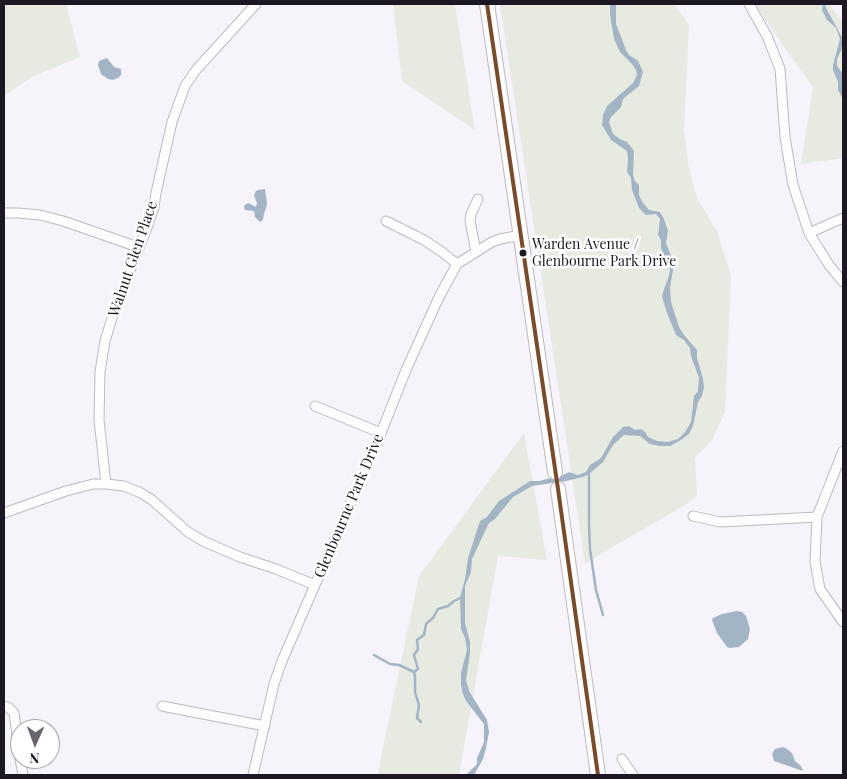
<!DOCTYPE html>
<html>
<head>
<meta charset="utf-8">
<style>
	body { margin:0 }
	#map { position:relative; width:847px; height:779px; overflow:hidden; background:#f6f3fa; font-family:"Playfair Display",serif }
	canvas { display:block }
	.frame { position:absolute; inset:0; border:5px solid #1d1723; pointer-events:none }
	.north { position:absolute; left:10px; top:719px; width:50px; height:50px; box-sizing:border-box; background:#fff; border:1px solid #a5a2a7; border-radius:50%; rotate:182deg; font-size:14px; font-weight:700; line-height:20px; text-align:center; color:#1d1723 }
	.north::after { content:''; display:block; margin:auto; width:18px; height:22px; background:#69646e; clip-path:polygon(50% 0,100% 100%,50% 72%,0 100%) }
</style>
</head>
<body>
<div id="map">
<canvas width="847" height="779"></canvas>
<div class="frame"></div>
<div class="north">N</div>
</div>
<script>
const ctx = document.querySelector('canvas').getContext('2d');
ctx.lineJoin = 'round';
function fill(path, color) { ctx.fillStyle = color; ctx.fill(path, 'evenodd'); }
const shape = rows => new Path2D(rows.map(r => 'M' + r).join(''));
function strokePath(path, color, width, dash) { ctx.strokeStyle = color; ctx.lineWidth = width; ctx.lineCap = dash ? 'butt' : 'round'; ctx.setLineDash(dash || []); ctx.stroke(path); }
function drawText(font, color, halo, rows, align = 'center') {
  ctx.font = font + ' "Playfair Display",serif'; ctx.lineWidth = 5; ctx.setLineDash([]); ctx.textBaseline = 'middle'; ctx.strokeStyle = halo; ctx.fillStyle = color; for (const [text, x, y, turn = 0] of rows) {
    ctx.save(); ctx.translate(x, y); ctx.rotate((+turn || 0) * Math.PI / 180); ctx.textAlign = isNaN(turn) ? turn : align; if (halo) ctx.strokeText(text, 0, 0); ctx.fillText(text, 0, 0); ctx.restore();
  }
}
fill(shape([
	[4,4,66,4,80,57,30,78,4,96],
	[393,4,455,4,475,130,402,81],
	[500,4,674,4,689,25,684,129,689,169,697,198,717,231,731,276,725,412,712,440,695,458,697,496,685,505,585,563],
	[755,4,829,4,841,19,843,26,843,158,801,164,813,87,788,53],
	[524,433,547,560,498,556,459,775,378,775,383,747,419,576]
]), '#e7eae1');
fill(shape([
	[610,4,616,4,616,24,626,50,629,55,638,61,643,72,639,86,623,99,621,107,611,117,609,122,613,134,620,139,627,142,634,151,633,175,635,181,639,185,639,195,643,203,649,210,660,212,664,219,668,231,666,243,674,264,670,288,671,302,679,327,684,335,697,350,697,358,703,379,704,387,702,396,698,402,693,426,689,434,681,440,670,446,659,446,650,444,640,436,624,435,613,445,603,462,589,474,583,477,566,481,532,486,513,497,495,519,489,523,472,559,471,572,465,586,465,623,470,642,470,653,466,680,469,691,487,720,489,732,486,748,483,759,474,775,466,775,477,764,477,758,484,742,484,724,466,701,463,694,461,684,461,673,467,650,465,638,461,629,460,598,465,579,468,558,480,521,487,517,499,501,530,481,539,481,563,475,569,472,578,475,586,472,590,465,601,458,613,437,623,427,629,426,635,430,641,429,645,432,648,437,657,441,668,442,678,439,685,432,691,422,694,396,698,391,699,378,691,356,690,348,684,340,676,335,667,313,663,300,662,296,665,286,668,279,670,270,669,266,665,258,661,248,661,240,658,235,660,219,656,214,646,215,639,208,632,190,631,178,627,172,628,159,627,151,611,140,602,125,603,115,607,106,633,83,637,75,636,70,632,64,620,52,614,39,610,14],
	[823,4,825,4,826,8,843,39,841,51,837,59,837,66,843,74,843,85,842,88,843,99,838,90,838,82,833,70,833,65,840,39,836,28,827,20,822,10],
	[107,58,114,67,121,69,121,75,118,78,113,80,108,79,101,74,98,65,99,61],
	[265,189,267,204,264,214,263,220,260,222,255,217,254,211,245,210,244,207,245,205,248,203,256,207,257,203,254,195,256,191,258,190],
	[737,611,742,612,746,616,750,629,748,639,739,647,730,648,727,647,717,633,712,620,713,618,722,614],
	[783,747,787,749,792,753,795,761,801,766,803,771,774,761,772,754,775,749]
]), '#a3b4c5');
strokePath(shape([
	[589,474,589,524,590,549,596,590,603,615],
	[374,655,390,664,399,665,414,672],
	[421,722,417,718,419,705,415,692,415,677,414,672,418,669,414,655,418,649,417,640,424,635,426,624,433,618,438,609,448,606,454,601,460,598]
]), '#a3b4c5', 2.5);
const minor = shape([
	[749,4,767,36,780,69,785,137,793,185,809,233,829,265,843,282],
	[4,213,18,213,40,215,63,221,138,247],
	[386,221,424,240,442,252,457,264],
	[809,233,843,218],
	[476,252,470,221,471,214,478,199],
	[315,406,381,433],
	[843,451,817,517,815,562,820,589,843,622],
	[106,484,99,420,100,372,105,341,115,308,148,225,154,207,156,193,172,122,185,86,196,70,256,4],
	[4,513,66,491,93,484,106,484,124,486,141,493,152,500,188,532,205,542,240,557,276,569,315,585],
	[693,516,720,522,817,517],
	[4,706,8,707,14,713,20,756],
	[162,706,265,726],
	[20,759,23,775],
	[622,759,633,775],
	[253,775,274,684,282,661,381,433,406,370,439,297,457,264,492,242,500,239,521,235]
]);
const primary = shape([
	[487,4,555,472],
	[558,489,598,775]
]);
strokePath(minor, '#bdb9c2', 11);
strokePath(primary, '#bdb9c2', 16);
strokePath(minor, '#fefdfe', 9);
strokePath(primary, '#fefdfe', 14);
strokePath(shape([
	[487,4,558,489,598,775]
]), '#7a4b2a', 4);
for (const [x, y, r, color] of [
	[523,253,4.5,"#1d1723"]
]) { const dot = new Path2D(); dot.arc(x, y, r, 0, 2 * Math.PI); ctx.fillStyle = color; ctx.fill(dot); strokePath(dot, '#fff', 2); }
drawText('14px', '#1d1723', '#fff', [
	["Warden Avenue /",532,245],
	["Glenbourne Park Drive",532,262]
], 'left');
drawText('15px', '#1d1723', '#fff', [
	["Walnut Glen Place",133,259,-71],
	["Glenbourne Park Drive",349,506,-67]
]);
</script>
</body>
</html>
